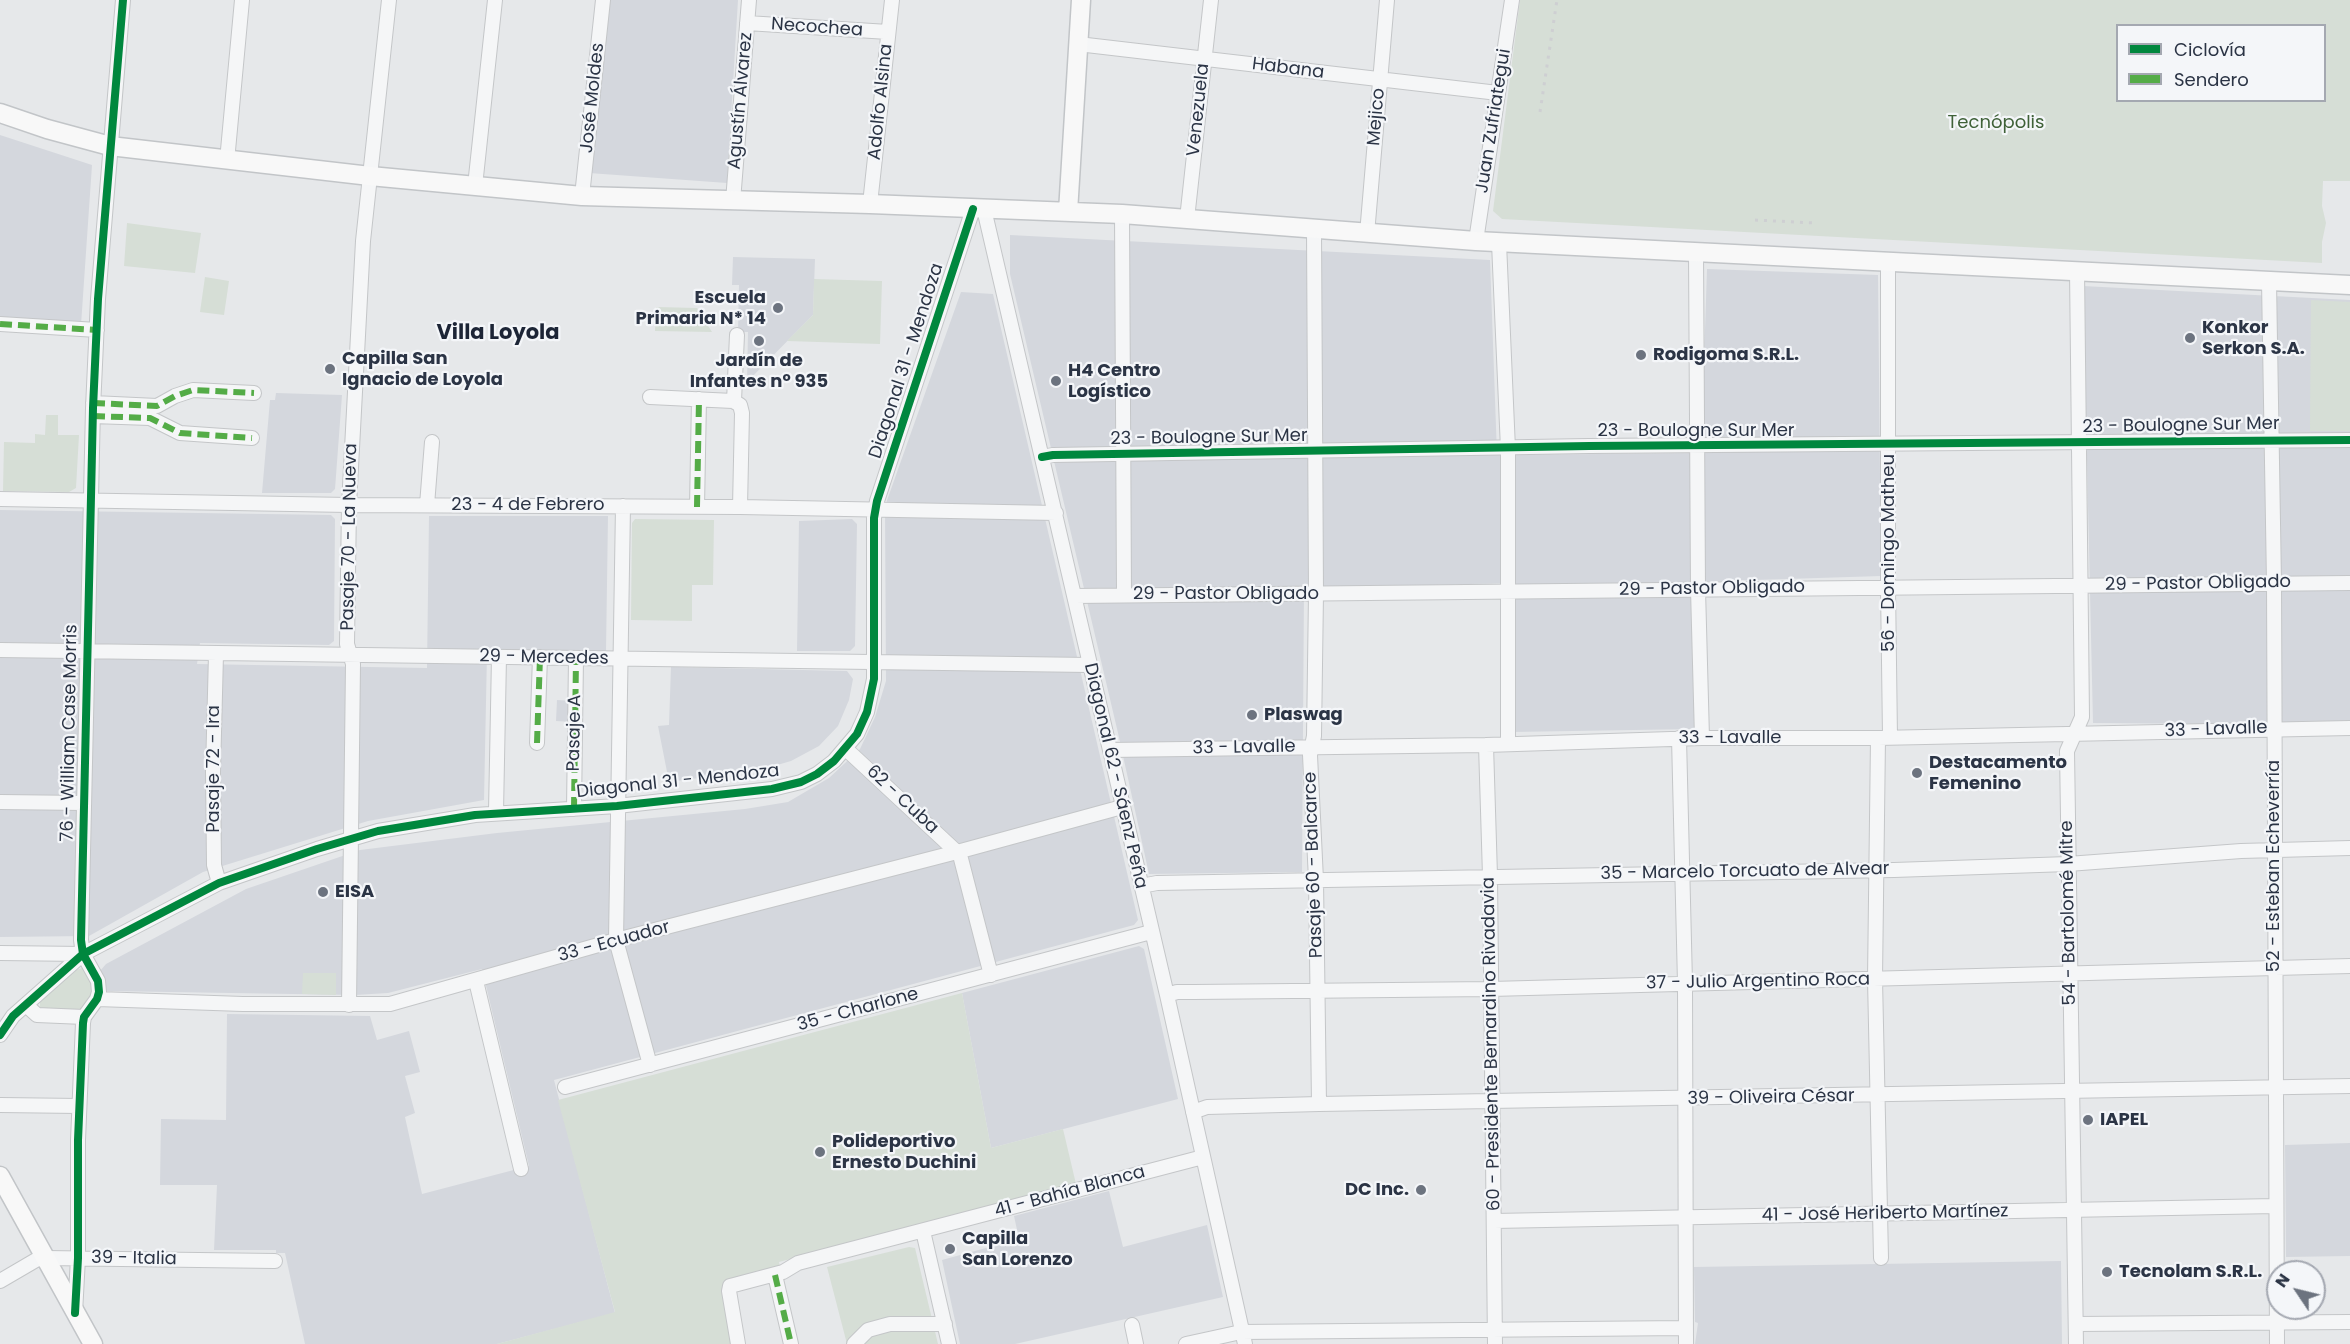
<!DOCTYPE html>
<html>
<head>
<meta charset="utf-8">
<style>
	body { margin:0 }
	#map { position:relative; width:2350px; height:1344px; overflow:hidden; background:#e6e8ea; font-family:Poppins,sans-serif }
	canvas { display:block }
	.legend { position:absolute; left:2116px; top:24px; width:210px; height:78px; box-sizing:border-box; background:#f4f6f9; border:2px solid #a4a8b1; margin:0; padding:8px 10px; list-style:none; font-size:18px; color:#2b3445 }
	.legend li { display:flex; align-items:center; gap:12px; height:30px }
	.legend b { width:30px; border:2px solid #a4a8b1 }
	.north { position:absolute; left:2266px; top:1260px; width:60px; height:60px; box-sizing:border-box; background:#f4f6f9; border:2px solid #a4a8b1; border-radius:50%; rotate:305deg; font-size:16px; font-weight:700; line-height:24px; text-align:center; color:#2b3445 }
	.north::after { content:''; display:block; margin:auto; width:21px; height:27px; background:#6c737f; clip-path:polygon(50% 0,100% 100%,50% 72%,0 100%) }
</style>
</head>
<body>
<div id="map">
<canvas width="2350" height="1344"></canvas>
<ul class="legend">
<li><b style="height:8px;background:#00873e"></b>Ciclovía</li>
<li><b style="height:8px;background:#54ac47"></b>Sendero</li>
</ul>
<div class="north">N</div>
</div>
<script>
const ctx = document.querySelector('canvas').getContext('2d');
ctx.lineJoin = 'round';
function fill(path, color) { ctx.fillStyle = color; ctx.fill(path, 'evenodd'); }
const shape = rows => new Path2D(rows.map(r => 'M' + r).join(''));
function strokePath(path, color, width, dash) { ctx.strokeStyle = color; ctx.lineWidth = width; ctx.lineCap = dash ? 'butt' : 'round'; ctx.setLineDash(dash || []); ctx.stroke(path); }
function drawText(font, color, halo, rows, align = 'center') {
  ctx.font = font + ' Poppins,sans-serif'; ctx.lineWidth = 4.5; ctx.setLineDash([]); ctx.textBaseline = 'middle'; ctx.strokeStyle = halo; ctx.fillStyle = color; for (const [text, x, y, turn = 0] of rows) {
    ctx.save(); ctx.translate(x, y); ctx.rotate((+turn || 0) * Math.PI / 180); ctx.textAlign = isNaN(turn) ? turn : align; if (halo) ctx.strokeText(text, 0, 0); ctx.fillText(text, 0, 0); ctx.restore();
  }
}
fill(shape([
	[607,0,738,0,727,183,589,173],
	[0,135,92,165,81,325,0,317],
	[1010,235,1490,260,1497,455,1701,453,1707,269,1878,275,1881,576,1691,582,1695,729,1511,732,1513,583,1304,588,1302,872,1149,874,1118,733,1010,274],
	[733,257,815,259,813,315,747,382,748,332,738,332,739,285,732,285],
	[2083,286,2350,300,2350,725,2093,723],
	[961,292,993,294,1138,920,1134,925,554,1080,615,1313,497,1344,305,1344,285,1253,276,1253,276,1250,214,1250,217,1185,160,1185,161,1119,226,1120,227,1014,370,1016,377,1040,409,1031,420,1072,405,1076,415,1113,405,1117,422,1194,529,1166,482,969,388,993,355,995,107,991,100,971,106,964,246,889,360,850,497,833,745,809,788,802,829,778,860,749,875,717,886,681,885,506],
	[276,393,342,395,335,489,331,493,262,493,270,400,275,400],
	[0,510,331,515,335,519,334,641,329,645,200,643,197,664,427,668,429,516,608,516,606,651,487,653,484,800,368,821,203,872,89,936,0,937],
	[852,519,857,524,855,646,850,651,797,651,799,521],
	[671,667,847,671,853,679,849,700,838,726,819,746,791,761,760,770,669,782,658,726,669,725],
	[557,700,572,701,572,722,556,721],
	[1139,946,1144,949,1178,1099,991,1148,962,993],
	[2350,1143,2350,1256,2286,1257,2285,1145],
	[1109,1191,1123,1247,1207,1225,1223,1297,1015,1344,960,1344,942,1260,1019,1239,1014,1216],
	[2061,1261,2062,1344,1695,1344,1698,1323,1695,1322,1694,1267]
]), '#d4d7dd');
fill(shape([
	[1520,0,2350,0,2350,181,2323,181,2322,206,2326,223,2322,242,2322,263,1502,219,1493,211],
	[2118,26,2324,26,2324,100,2118,100],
	[127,223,201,233,195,273,124,266],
	[205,277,229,281,224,315,200,312],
	[814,279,882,281,880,344,787,341,813,315],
	[2311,300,2350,302,2350,431,2310,431],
	[656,307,697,308,712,332,655,331],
	[46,415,58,415,58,435,79,435,76,488,69,492,3,491,4,442,35,443,35,434,45,435],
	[635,519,714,520,713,585,692,585,692,621,631,620,632,523],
	[82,968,88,971,94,988,89,1005,75,1013,40,1010,40,1001,73,971],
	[303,973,336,973,336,995,302,994],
	[962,993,991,1148,1063,1129,1076,1184,779,1262,780,1268,725,1284,735,1344,497,1344,615,1312,558,1100],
	[909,1247,915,1248,938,1344,847,1344,827,1267]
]), '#d6ded6');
const minor = shape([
	[747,23,888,32],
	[1078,44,1498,93],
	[227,161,242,0],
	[475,186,495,0],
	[582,196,603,0],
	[733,201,749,0],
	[870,204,892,0],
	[984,209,1167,995,1245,1344],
	[1122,214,1124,595],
	[1187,219,1211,0],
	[1314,230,1316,594,1314,736,1310,755,1316,880,1319,1104],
	[1367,234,1387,0],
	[1476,241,1512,0],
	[1499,243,1508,449,1508,744],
	[1696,252,1698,589,1702,738],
	[1888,261,1888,587,1890,737],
	[2269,281,2274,583,2277,1344],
	[0,324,97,330],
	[650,397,733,401,740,405,742,413,740,507],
	[734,401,737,335],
	[93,403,157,406,175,396,193,390,254,393],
	[93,416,150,418,180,433,252,438],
	[1042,457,1053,455,1589,446,2350,440],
	[0,499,349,505,740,507,1056,513],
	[427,505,432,442],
	[623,506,616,940,650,1065],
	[697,507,699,399],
	[1074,596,2350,583],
	[0,650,1089,665],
	[216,654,213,772,214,865,219,883],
	[1679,738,1685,983,1686,1344],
	[1878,738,1875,979,1881,1258],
	[537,743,540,657],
	[1486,745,1490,876,1495,1344],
	[846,749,960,855,991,975],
	[1110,750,1486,745,1702,738,1878,738,2350,728],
	[0,802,84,803],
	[574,809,576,658],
	[496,812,499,657],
	[1141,886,1157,883,1894,870,2068,864,2241,851,2350,848],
	[0,953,83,954],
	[476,981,521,1169],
	[1167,995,1177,992,1194,992,1491,989,2350,966],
	[97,999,243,1004,390,1004,616,940,957,852,1122,807],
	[26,1005,37,1015,84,1017],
	[349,1005,353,664,347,644,349,505,363,241,389,0],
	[0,1035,13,1016,83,954,219,883,317,849,378,831,475,815,617,806,772,789,801,782,817,774,834,761,857,734,867,712,874,679,874,518,877,501,973,209],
	[565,1087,1151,932],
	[0,1105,79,1106],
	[1193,1112,1207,1107,1319,1104,2350,1086],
	[1494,1221,2275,1206],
	[923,1231,949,1344],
	[775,1275,791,1344],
	[0,1281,36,1260,45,1258,275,1261],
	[75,1313,78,1258,78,1140,83,1023,84,1017,97,999,99,992,98,981,83,954,81,940,93,408,98,299,123,0],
	[2076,1324,2350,1322],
	[1132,1325,1136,1344],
	[738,1344,729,1291,730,1286,734,1285,783,1272,798,1263,1203,1157],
	[854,1344,868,1330,890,1324,945,1324],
	[1186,1344,1241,1332,1686,1328],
	[2076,1344,2067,751,2082,717,2077,270]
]);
const major = shape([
	[0,113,47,129,110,146,370,176,582,196,870,204,1122,214,1476,241,2350,285],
	[1068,212,1081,0],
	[0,1176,93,1344]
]);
strokePath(minor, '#c4c6c8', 16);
strokePath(major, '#c2c5c8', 21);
strokePath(minor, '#f5f6f7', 14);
strokePath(major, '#f8f8f8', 18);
strokePath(shape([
	[1540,112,1557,0],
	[1755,220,1815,223]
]), '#cecfd2', 3, [3, 6]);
strokePath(shape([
	[0,324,97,330],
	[93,403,157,406,175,396,193,390,254,393],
	[93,416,150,418,180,433,252,438],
	[697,507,699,399],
	[537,743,540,657],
	[574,809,576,658],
	[775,1275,791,1344]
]), '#54ac47', 6, [12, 6]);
strokePath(shape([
	[1042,457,1053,455,1589,446,2350,440],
	[0,1035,13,1016,83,954,219,883,317,849,378,831,475,815,617,806,772,789,801,782,817,774,834,761,857,734,867,712,874,679,874,518,877,501,973,209],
	[75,1313,78,1258,78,1140,83,1023,84,1017,97,999,99,992,98,981,83,954,81,940,93,408,98,299,123,0]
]), '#00873e', 8);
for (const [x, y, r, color] of [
	[778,308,6,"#6c737f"],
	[2190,338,6,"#6c737f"],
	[759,341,6,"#6c737f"],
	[1641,355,6,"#6c737f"],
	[330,369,6,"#6c737f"],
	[1056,381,6,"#6c737f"],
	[1252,715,6,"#6c737f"],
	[1917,773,6,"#6c737f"],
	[323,892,6,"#6c737f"],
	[2088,1120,6,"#6c737f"],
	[820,1152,6,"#6c737f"],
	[1421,1190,6,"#6c737f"],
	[950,1249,6,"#6c737f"],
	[2107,1272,6,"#6c737f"]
]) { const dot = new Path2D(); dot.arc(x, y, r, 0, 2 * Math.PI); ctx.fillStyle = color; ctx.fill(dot); strokePath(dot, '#f4f6f9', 2); }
drawText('18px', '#2b3445', '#f4f6f9', [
	["Necochea",817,28,4],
	["Habana",1288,69,7],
	["José Moldes",593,98,-84],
	["Agustín Álvarez",741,101,-85],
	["Adolfo Alsina",881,102,-84],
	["Venezuela",1199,110,-84],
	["Mejico",1377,117,-85],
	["Juan Zufriategui",1494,121,-81],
	["Diagonal 31 - Mendoza",907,361,-72],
	["23 - Boulogne Sur Mer",2181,426,-1],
	["23 - Boulogne Sur Mer",1696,431],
	["23 - Boulogne Sur Mer",1209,438,-1],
	["23 - 4 de Febrero",528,505],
	["Pasaje 70 - La Nueva",350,537,-89],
	["56 - Domingo Matheu",1889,553,-90],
	["29 - Pastor Obligado",2198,584,-1],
	["29 - Pastor Obligado",1712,589,-1],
	["29 - Pastor Obligado",1226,594],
	["29 - Mercedes",544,658,1],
	["33 - Lavalle",2216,730,-2],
	["76 - William Case Morris",70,733,-89],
	["Pasaje A",575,733,-89],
	["33 - Lavalle",1730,738],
	["33 - Lavalle",1244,748,-1],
	["Pasaje 72 - Ira",214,769,-90],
	["Diagonal 62 - Sáenz Peña",1115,776,77],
	["Diagonal 31 - Mendoza",678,782,-6],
	["62 - Cuba",902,800,43],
	["Pasaje 60 - Balcarce",1314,865,-92],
	["52 - Esteban Echeverría",2274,866,-90],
	["35 - Marcelo Torcuato de Alvear",1745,872,-1],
	["54 - Bartolomé Mitre",2069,913,-91],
	["33 - Ecuador",614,942,-15],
	["37 - Julio Argentino Roca",1758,982,-1],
	["35 - Charlone",858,1010,-15],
	["60 - Presidente Bernardino Rivadavia",1492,1044,-91],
	["39 - Oliveira César",1771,1098,-1],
	["41 - Bahía Blanca",1070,1192,-15],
	["41 - José Heriberto Martínez",1885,1214,-1],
	["39 - Italia",134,1259,1]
]);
drawText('18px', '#3f6138', '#f4f6f9', [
	["Tecnópolis",1996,123]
]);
drawText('bold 18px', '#2b3445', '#f4f6f9', [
	["Escuela",766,298,"right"],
	["Primaria N* 14",766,319,"right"],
	["Konkor",2202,328],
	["Serkon S.A.",2202,349],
	["Rodigoma S.R.L.",1653,355],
	["Capilla San",342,359],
	["Ignacio de Loyola",342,380],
	["Jardín de",759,361,"center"],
	["Infantes nº 935",759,382,"center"],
	["H4 Centro",1068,371],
	["Logístico",1068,392],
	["Plaswag",1264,715],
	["Destacamento",1929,763],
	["Femenino",1929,784],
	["EISA",335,892],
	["IAPEL",2100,1120],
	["Polideportivo",832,1142],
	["Ernesto Duchini",832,1163],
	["DC Inc.",1409,1190,"right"],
	["Capilla",962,1239],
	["San Lorenzo",962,1260],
	["Tecnolam S.R.L.",2119,1272]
], 'left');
drawText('bold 21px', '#1d2536', '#f4f6f9', [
	["Villa Loyola",498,334]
]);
</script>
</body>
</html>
